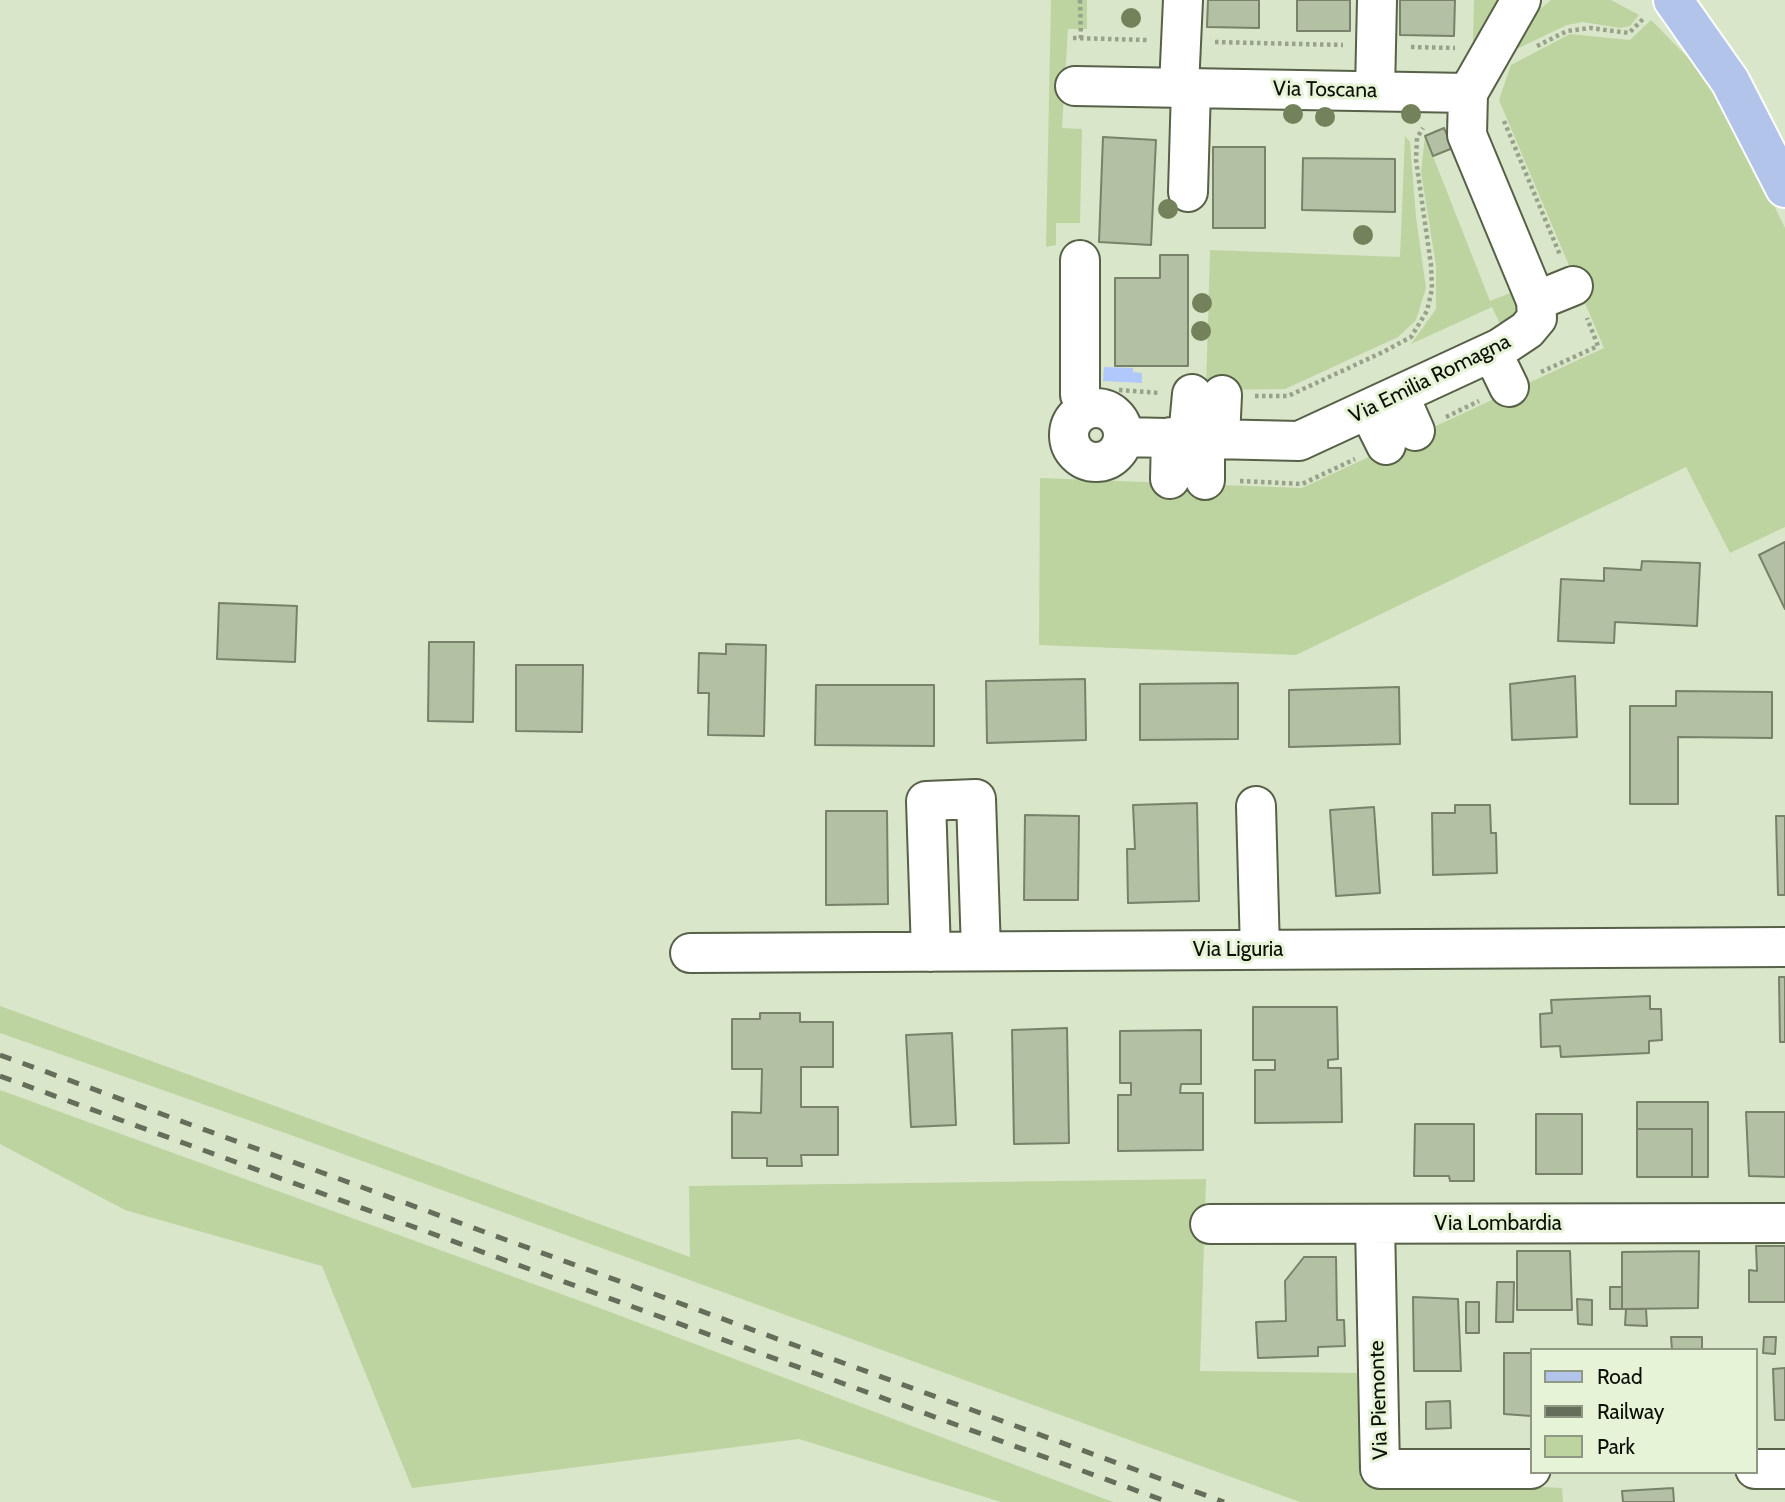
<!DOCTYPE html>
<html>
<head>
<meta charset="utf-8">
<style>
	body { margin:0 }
	#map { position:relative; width:1785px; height:1502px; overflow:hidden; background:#d9e6c9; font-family:Cabin,sans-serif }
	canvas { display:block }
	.legend { position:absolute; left:1530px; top:1348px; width:228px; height:126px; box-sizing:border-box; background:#e6f3d6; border:2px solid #8e9883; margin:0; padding:9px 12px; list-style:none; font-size:21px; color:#0b0f06 }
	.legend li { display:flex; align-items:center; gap:14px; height:35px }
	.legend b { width:35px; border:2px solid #8e9883 }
</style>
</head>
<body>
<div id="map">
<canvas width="1785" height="1502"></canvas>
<ul class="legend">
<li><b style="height:9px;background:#b3c4eb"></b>Road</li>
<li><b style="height:9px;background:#656d5b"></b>Railway</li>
<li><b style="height:19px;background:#bdd4a0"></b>Park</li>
</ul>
</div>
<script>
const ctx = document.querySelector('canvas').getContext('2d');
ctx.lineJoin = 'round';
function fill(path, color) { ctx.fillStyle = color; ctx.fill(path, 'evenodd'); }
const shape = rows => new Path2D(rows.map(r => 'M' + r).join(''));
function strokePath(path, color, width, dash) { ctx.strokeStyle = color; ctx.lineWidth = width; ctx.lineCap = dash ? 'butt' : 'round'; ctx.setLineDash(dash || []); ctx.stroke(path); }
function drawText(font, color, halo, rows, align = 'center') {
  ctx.font = font + ' Cabin,sans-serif'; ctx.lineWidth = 6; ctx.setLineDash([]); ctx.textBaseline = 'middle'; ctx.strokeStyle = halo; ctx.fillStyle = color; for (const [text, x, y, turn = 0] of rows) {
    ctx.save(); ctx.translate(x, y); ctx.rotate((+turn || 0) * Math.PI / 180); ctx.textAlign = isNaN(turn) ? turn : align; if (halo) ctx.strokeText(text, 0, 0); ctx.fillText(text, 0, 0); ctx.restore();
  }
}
fill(shape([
	[1051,0,1087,0,1087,29,1068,29,1062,128,1082,129,1080,223,1056,223,1056,245,1046,247],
	[1474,0,1502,0,1482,34,1473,42],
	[1551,0,1611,0,1639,15,1630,26,1620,28,1583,22,1567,25,1508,53,1525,22],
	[1651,20,1717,87,1785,228,1785,527,1730,553,1686,467,1296,655,1039,645,1040,478,1302,488,1604,348,1499,100,1511,65,1570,34,1630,40],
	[1405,136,1410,142,1416,217,1426,288,1416,320,1398,337,1285,389,1206,390,1210,250,1400,257],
	[1425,136,1490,301,1513,292,1517,302,1517,313,1503,330,1492,307,1411,344,1436,309,1436,266,1421,172],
	[0,1006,690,1257,689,1186,1206,1179,1200,1371,1358,1373,1360,1478,1562,1488,1563,1502,1300,1502,288,1134,0,1033],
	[0,1090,605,1310,1113,1502,1001,1502,799,1439,412,1488,322,1266,125,1210,0,1144]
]), '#bdd4a0');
fill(shape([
	[1104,367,1133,368,1133,372,1142,373,1142,383,1103,381]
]), '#b1c8fc');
const building = shape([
	[1208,0,1259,0,1259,28,1207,27,1208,0],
	[1297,0,1350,0,1350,31,1297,31,1297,0],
	[1400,0,1455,0,1454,36,1400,35,1400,0],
	[1444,128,1453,148,1433,156,1425,136,1444,128],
	[1103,137,1156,140,1151,245,1099,242,1103,137],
	[1213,147,1265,147,1265,228,1213,228,1213,147],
	[1303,158,1395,159,1395,212,1302,210,1303,158],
	[1160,255,1188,255,1188,366,1115,366,1115,278,1160,278,1160,255],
	[1785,542,1785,609,1759,555,1785,542],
	[1642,561,1700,563,1697,626,1615,622,1614,643,1558,641,1561,579,1604,581,1604,568,1641,570,1642,561],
	[219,603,297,606,295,662,217,659,219,603],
	[429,642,474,642,473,722,428,721,429,642],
	[726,644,766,645,764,736,708,735,709,693,698,693,699,653,726,654,726,644],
	[516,665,583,665,582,732,516,731,516,665],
	[1575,676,1577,737,1512,740,1510,684,1575,676],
	[1085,679,1086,740,987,743,986,681,1085,679],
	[1238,683,1238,739,1140,740,1140,684,1238,683],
	[816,685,934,685,934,746,815,745,816,685],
	[1399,687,1400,744,1289,747,1289,690,1399,687],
	[1676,691,1772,692,1772,738,1678,737,1678,804,1630,804,1630,706,1676,706,1676,691],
	[1197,803,1199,901,1128,903,1127,849,1135,849,1133,805,1197,803],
	[1455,805,1490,805,1491,833,1496,833,1497,873,1433,875,1432,813,1455,813,1455,805],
	[1374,807,1380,893,1336,896,1330,810,1374,807],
	[826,811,887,811,888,904,826,905,826,811],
	[1025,815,1079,816,1078,900,1024,900,1025,815],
	[1776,816,1785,816,1785,895,1778,895,1776,816],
	[1779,977,1785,977,1785,1042,1780,1042,1779,977],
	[1650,996,1650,1009,1661,1009,1662,1040,1649,1041,1649,1053,1561,1057,1560,1046,1541,1047,1540,1014,1552,1013,1551,1000,1650,996],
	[1253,1007,1337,1007,1338,1059,1328,1060,1328,1068,1341,1068,1342,1122,1255,1123,1255,1070,1275,1070,1275,1060,1253,1060,1253,1007],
	[760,1013,800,1013,800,1022,833,1022,833,1067,801,1067,801,1107,838,1107,838,1155,801,1155,802,1166,767,1166,767,1158,732,1158,732,1112,761,1113,762,1069,732,1069,732,1019,760,1019,760,1013],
	[1067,1028,1069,1143,1014,1144,1012,1030,1067,1028],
	[1201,1030,1201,1084,1181,1084,1180,1093,1203,1093,1203,1150,1118,1151,1118,1095,1131,1095,1131,1083,1120,1083,1120,1031,1201,1030],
	[952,1033,956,1125,911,1127,906,1035,952,1033],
	[1637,1102,1708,1102,1708,1177,1692,1177,1692,1129,1637,1129,1637,1102],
	[1746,1112,1785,1112,1785,1177,1749,1176,1746,1112],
	[1536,1114,1582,1114,1582,1174,1536,1174,1536,1114],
	[1415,1124,1474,1124,1474,1181,1450,1181,1449,1176,1414,1176,1415,1124],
	[1637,1129,1692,1129,1692,1177,1637,1177,1637,1129],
	[1756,1246,1785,1246,1785,1302,1749,1302,1749,1270,1757,1271,1756,1246],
	[1517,1251,1570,1251,1572,1310,1517,1310,1517,1251],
	[1699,1251,1698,1308,1622,1309,1622,1252,1699,1251],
	[1304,1257,1336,1257,1337,1320,1344,1320,1345,1346,1318,1347,1318,1356,1258,1358,1256,1322,1286,1321,1285,1281,1304,1257],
	[1497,1282,1514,1282,1513,1322,1496,1322,1497,1282],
	[1610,1287,1622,1287,1622,1309,1610,1309,1610,1287],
	[1413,1297,1458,1299,1461,1371,1414,1371,1413,1297],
	[1577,1299,1592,1300,1592,1325,1578,1324,1577,1299],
	[1466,1302,1479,1302,1479,1333,1466,1333,1466,1302],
	[1626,1309,1646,1309,1647,1326,1625,1325,1626,1309],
	[1671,1337,1702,1337,1702,1350,1672,1350,1671,1337],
	[1764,1337,1776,1337,1775,1354,1763,1353,1764,1337],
	[1504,1353,1531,1353,1531,1416,1504,1414,1504,1353],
	[1785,1368,1785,1420,1775,1420,1773,1369,1785,1368],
	[1450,1401,1451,1428,1426,1429,1426,1402,1450,1401],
	[1673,1488,1674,1502,1623,1502,1622,1491,1673,1488]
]);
fill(building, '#b3c0a4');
strokePath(building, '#778268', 2);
const minor = shape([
	[1075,86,1468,93,1521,0],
	[1179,87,1183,0],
	[1375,91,1377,0],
	[1188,192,1191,88],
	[1080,260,1080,395,1089,409],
	[1536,301,1573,286],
	[1492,352,1509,387],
	[1399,395,1415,431],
	'1069 435a27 27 0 1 1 54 0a27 27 0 1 1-54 0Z',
	[1368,409,1386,445],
	[1123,437,1299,441,1500,348,1527,330,1537,318,1536,301,1467,135,1468,93],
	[1188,437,1192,394],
	[1205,438,1205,480],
	[1220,438,1222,395],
	[1170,479,1171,437],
	[1256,806,1260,950],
	[931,952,926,801,976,799,981,951],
	[690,953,1785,947],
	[1210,1224,1785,1223],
	[1375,1224,1380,1469,1531,1469],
	[1755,1469,1785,1469]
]);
const major = shape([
	[1673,0,1730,81,1785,188]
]);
strokePath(minor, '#566148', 42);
strokePath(major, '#fff', 42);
strokePath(shape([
	[1080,0,1081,39],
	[1073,38,1147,40],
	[1215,42,1343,45],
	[1537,46,1567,31,1590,28,1629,33,1644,18],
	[1411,47,1455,48],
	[1504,121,1560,255],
	[1541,372,1598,346,1587,318],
	[1119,390,1159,393],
	[1255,396,1288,396,1383,352,1411,337,1427,311,1432,289,1431,265,1416,160,1417,138,1423,128],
	[1446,417,1479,401],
	[1240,481,1302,484,1355,459]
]), '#98a28b', 4.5, [3.5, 3.5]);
strokePath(minor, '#fff', 38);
strokePath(major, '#b3c4eb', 38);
strokePath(shape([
	[0,1055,1224,1502],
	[0,1076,1168,1502]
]), '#656d5b', 5, [12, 12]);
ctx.fillStyle = '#73825a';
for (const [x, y] of [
	[1131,18],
	[1293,114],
	[1411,114],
	[1325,117],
	[1168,209],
	[1363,235],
	[1202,303],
	[1201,331]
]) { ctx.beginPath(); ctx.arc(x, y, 10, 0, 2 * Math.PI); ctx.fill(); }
drawText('21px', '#0b0f06', '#e6f3d6', [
	["Via Toscana",1325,90,1],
	["Via Emilia Romagna",1430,379,-26],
	["Via Liguria",1238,950],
	["Via Lombardia",1498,1224],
	["Via Piemonte",1379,1400,-92]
]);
</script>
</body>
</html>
